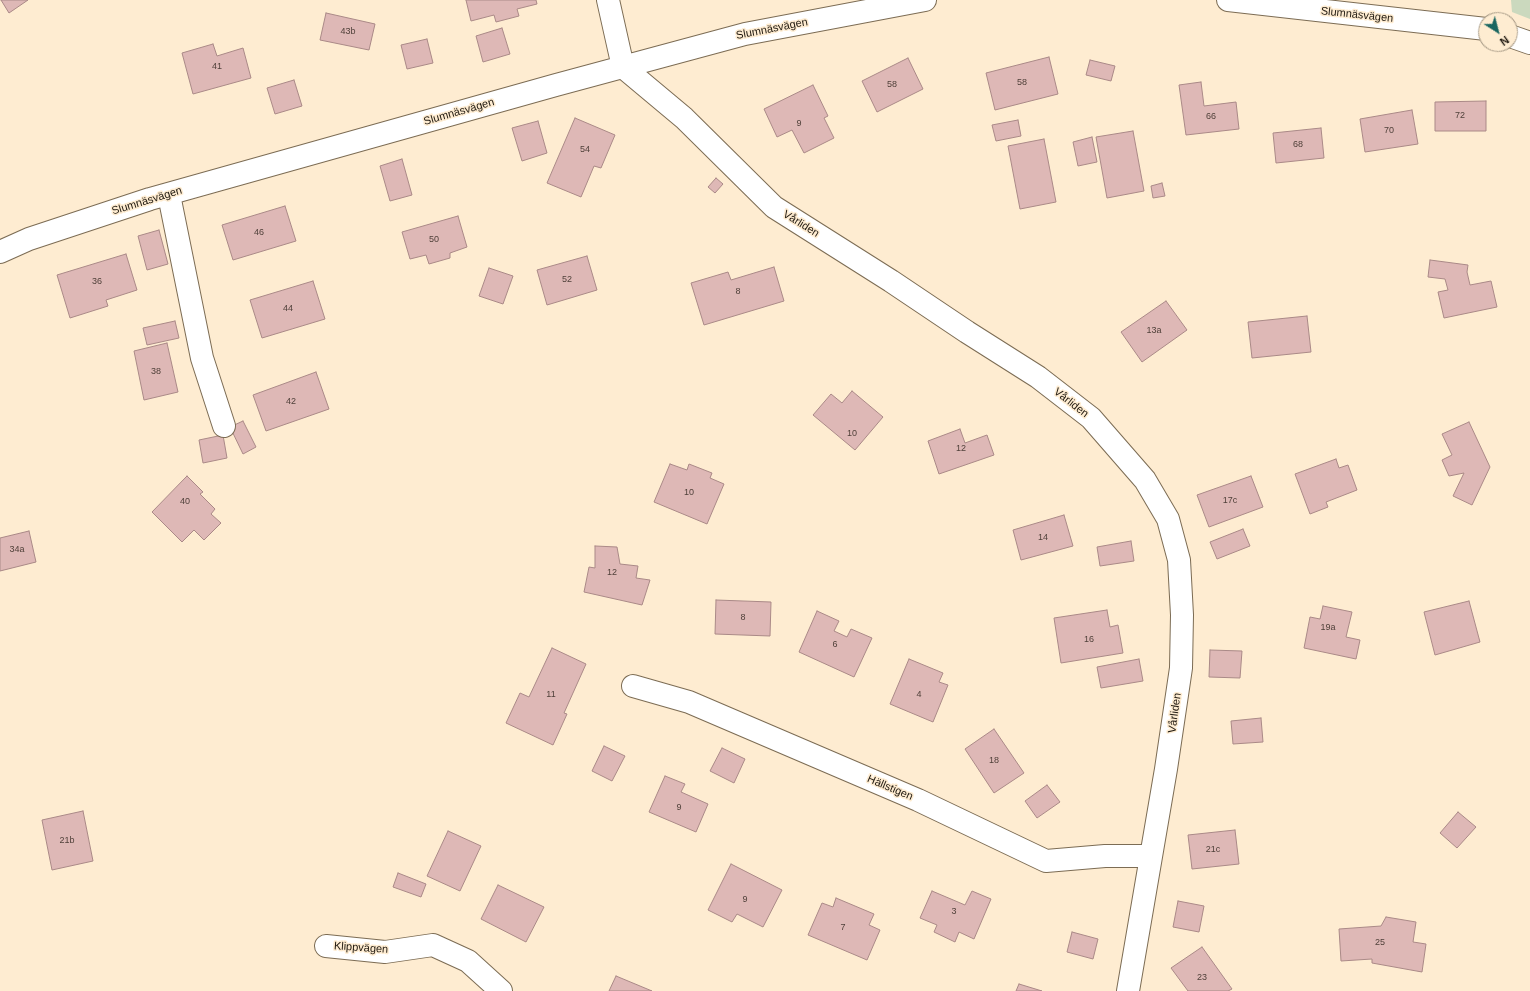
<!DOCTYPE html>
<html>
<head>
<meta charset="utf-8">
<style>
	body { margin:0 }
	#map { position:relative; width:1530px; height:991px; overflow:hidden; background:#feecd1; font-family:Helvetica,sans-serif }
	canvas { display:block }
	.north { position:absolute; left:1478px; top:12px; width:40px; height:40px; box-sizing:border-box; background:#feecd1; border:1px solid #a59884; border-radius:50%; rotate:144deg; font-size:11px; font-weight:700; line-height:16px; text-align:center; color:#201910 }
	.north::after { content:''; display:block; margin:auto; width:14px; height:18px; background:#1a6660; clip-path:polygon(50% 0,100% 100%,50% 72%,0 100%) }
</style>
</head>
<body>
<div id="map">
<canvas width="1530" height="991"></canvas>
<div class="north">N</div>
</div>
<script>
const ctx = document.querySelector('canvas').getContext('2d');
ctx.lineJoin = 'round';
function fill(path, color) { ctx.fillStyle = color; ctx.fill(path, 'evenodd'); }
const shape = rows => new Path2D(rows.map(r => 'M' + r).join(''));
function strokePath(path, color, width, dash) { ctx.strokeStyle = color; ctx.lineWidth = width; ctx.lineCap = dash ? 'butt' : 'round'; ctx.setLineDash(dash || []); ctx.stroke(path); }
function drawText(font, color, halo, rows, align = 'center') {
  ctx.font = font + ' Helvetica,sans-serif'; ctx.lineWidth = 3; ctx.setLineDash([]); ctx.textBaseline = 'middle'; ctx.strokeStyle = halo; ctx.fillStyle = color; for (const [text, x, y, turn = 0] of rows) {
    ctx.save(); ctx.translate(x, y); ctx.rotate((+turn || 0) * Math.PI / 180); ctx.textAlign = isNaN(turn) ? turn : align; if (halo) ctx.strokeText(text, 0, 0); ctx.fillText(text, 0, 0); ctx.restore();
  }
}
fill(shape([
	[1511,0,1530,0,1530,19,1512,12]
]), '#cbd9be');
const building = shape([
	[1,0,28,0,9,13,1,0],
	[466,0,536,0,537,4,517,9,519,16,496,22,494,15,471,21,466,0],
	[326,13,375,24,369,50,320,40,326,13],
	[502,28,510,54,483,62,476,36,502,28],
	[427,39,433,63,407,69,401,45,427,39],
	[213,44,217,56,243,48,251,78,193,94,182,53,213,44],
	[1049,57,1058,94,995,110,986,73,1049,57],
	[908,58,923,89,877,112,862,81,908,58],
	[1090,60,1115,66,1111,81,1086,75,1090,60],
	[294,80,302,106,275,114,267,88,294,80],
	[1201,82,1204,106,1236,102,1239,129,1186,135,1179,85,1201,82],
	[813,85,828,116,824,118,834,138,804,153,792,130,777,137,764,109,813,85],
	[1486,101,1486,131,1435,131,1435,102,1486,101],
	[1412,110,1418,144,1365,152,1360,119,1412,110],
	[575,118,615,135,601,168,594,166,581,197,547,183,575,118],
	[1018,120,1021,136,996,141,992,125,1018,120],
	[538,121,547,153,522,161,512,128,538,121],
	[1321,128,1324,158,1276,163,1273,133,1321,128],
	[1133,131,1144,191,1107,198,1096,137,1133,131],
	[1092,137,1097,162,1078,166,1073,142,1092,137],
	[1044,139,1056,202,1020,209,1008,146,1044,139],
	[402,159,412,195,390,201,380,166,402,159],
	[716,178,723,184,715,193,708,187,716,178],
	[1162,183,1165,196,1153,198,1151,186,1162,183],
	[285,206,296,241,233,260,222,225,285,206],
	[458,216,467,247,450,253,450,258,429,264,426,255,410,259,402,232,458,216],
	[159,230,168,264,147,270,138,236,159,230],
	[126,254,137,290,106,300,108,306,70,318,57,275,126,254],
	[587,256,597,290,547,305,537,270,587,256],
	[1430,260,1468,265,1467,272,1470,285,1491,281,1497,307,1444,318,1438,292,1448,290,1445,279,1428,277,1430,260],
	[774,267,784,301,704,325,691,283,728,272,731,280,774,267],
	[489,268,513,276,503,304,479,296,489,268],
	[313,281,325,319,262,338,250,300,313,281],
	[1166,301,1187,330,1142,362,1121,332,1166,301],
	[1307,316,1311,352,1252,358,1248,322,1307,316],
	[175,321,179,338,147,345,143,328,175,321],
	[167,343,178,392,144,400,134,351,167,343],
	[316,372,329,409,266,431,253,395,316,372],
	[852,391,883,417,855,450,813,415,831,394,842,403,852,391],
	[243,421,256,447,243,454,230,427,243,421],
	[1469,422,1490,467,1472,505,1453,496,1464,473,1449,476,1442,460,1452,455,1442,434,1469,422],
	[960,429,965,443,987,435,994,455,939,474,928,441,960,429],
	[223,435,227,458,203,463,199,440,223,435],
	[1336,459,1339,468,1348,465,1357,490,1326,502,1328,507,1310,514,1295,474,1336,459],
	[670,464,687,470,689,464,712,473,710,478,724,484,707,524,654,502,670,464],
	[187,476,203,492,200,494,215,509,211,514,221,523,204,540,194,530,182,542,152,512,187,476],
	[1251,476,1263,507,1209,527,1197,495,1251,476],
	[1064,515,1073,546,1021,560,1013,530,1064,515],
	[1243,529,1250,546,1217,559,1210,542,1243,529],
	[29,531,36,562,0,571,0,538,29,531],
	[1131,541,1134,561,1100,566,1097,547,1131,541],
	[595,546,617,547,620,564,638,566,636,578,650,580,642,605,584,592,589,567,595,568,595,546],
	[716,600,771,602,770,636,715,634,716,600],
	[1469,601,1480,642,1435,655,1424,612,1469,601],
	[1323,606,1352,612,1346,637,1360,640,1356,659,1304,648,1310,617,1320,619,1323,606],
	[1107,610,1110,627,1118,625,1123,653,1061,663,1054,618,1107,610],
	[817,611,839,621,834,631,847,637,851,629,872,638,854,677,799,652,817,611],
	[552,648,586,664,564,713,567,714,553,745,506,723,520,693,529,697,552,648],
	[1210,650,1242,651,1240,678,1209,677,1210,650],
	[909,659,943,673,939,682,948,685,933,722,890,704,909,659],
	[1139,659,1143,681,1101,688,1097,667,1139,659],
	[1261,718,1263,742,1233,744,1231,721,1261,718],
	[994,729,1024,773,994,793,965,749,994,729],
	[604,746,625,756,612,781,592,771,604,746],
	[722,748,745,759,734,783,710,771,722,748],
	[665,776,685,784,681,792,708,804,696,832,649,812,665,776],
	[1047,785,1060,802,1037,818,1025,801,1047,785],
	[83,811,93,861,52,870,42,820,83,811],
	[1458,812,1476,827,1457,848,1440,833,1458,812],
	[1235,830,1239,864,1192,869,1188,835,1235,830],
	[448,831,481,846,460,891,427,876,448,831],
	[731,864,782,890,763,927,737,914,732,922,708,910,731,864],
	[398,873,426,884,421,897,393,887,398,873],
	[498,885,544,907,526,942,481,919,498,885],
	[932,891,965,905,972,891,991,899,974,939,959,932,955,942,934,932,937,925,920,918,932,891],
	[836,898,874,914,869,925,880,930,867,960,808,935,822,903,833,907,836,898],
	[1178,901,1204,906,1199,932,1173,927,1178,901],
	[1386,917,1416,922,1413,942,1426,944,1422,972,1372,963,1372,959,1341,961,1339,929,1381,926,1386,917],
	[1072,932,1098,939,1093,959,1067,952,1072,932],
	[1202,947,1232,989,1228,991,1188,991,1171,968,1202,947],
	[616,976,652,991,609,991,616,976],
	[1019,984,1042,991,1016,991,1019,984]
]);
fill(building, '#deb8b6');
strokePath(building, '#aa8987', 1);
const minor = shape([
	[608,0,623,67,684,118,774,207,891,281,967,332,1038,377,1091,418,1145,480,1168,519,1179,560,1182,615,1181,668,1166,769,1128,991],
	[1228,0,1486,29],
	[1510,36,1530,43],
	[169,195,202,358,224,426],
	[0,252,29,239,150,199,556,85,745,34,925,0],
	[633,686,689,702,918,800,1046,861,1105,856,1151,856],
	[326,946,385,952,433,945,468,961,501,991]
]);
strokePath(minor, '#7c6c54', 24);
strokePath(minor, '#fff', 22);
drawText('9px', '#50413a', null, [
	["43b",348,32],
	["41",217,67],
	["58",1022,83],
	["58",892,85],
	["72",1460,116],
	["66",1211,117],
	["9",799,124],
	["70",1389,131],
	["68",1298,145],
	["54",585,150],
	["46",259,233],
	["50",434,240],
	["52",567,280],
	["36",97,282],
	["8",738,292],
	["44",288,309],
	["13a",1154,331],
	["38",156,372],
	["42",291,402],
	["10",852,434],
	["12",961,449],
	["10",689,493],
	["17c",1230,501],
	["40",185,502],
	["14",1043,538],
	["34a",17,550],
	["12",612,573],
	["8",743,618],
	["19a",1328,628],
	["16",1089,640],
	["6",835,645],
	["11",551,695],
	["4",919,695],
	["18",994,761],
	["9",679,808],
	["21b",67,841],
	["21c",1213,850],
	["9",745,900],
	["3",954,912],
	["7",843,928],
	["25",1380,943],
	["23",1202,978]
]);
drawText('11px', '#201910', '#feecd1', [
	["Slumnäsvägen",1357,15,6],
	["Slumnäsvägen",772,29,-11],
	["Slumnäsvägen",459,112,-16],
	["Slumnäsvägen",147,201,-17],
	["Vårliden",801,224,32],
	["Vårliden",1071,403,38],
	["Vårliden",1175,713,-82],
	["Hällstigen",890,788,23],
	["Klippvägen",361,948,4]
]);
</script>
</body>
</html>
